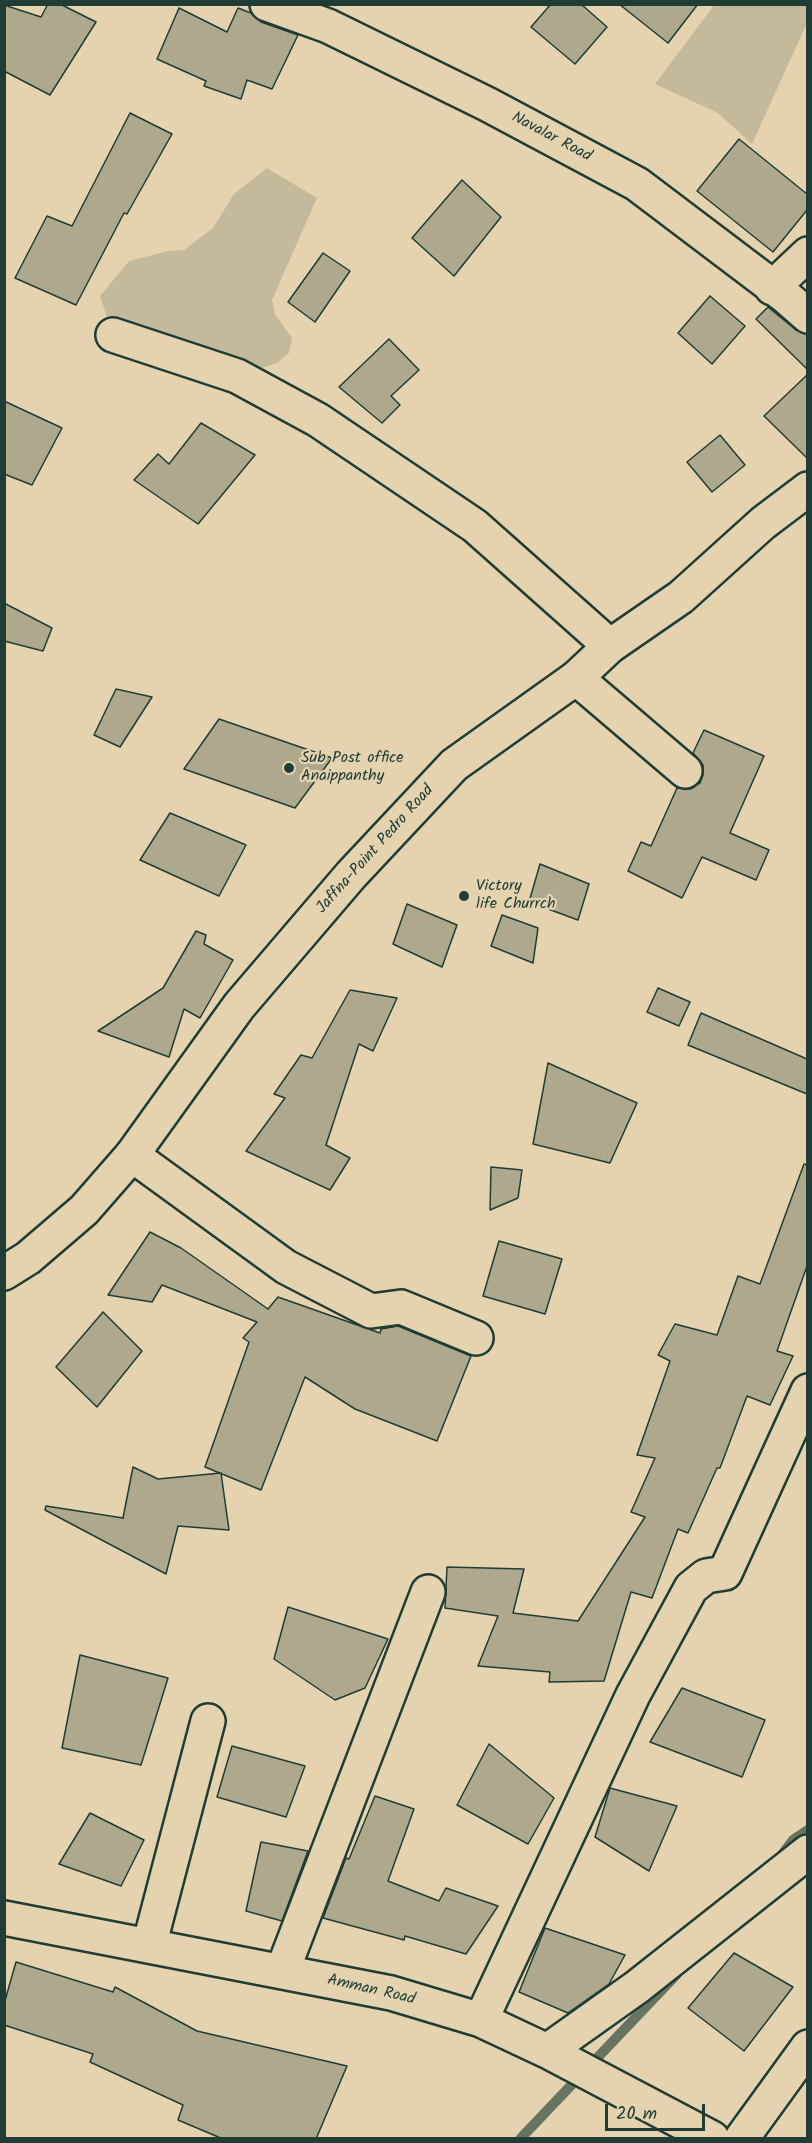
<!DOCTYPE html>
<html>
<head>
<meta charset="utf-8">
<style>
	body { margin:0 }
	#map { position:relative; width:812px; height:2143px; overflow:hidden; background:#e5d3b0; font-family:Kalam,sans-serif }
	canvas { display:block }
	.frame { position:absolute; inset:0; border:6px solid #1f3d34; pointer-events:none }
	.scale { position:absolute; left:605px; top:2104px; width:100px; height:27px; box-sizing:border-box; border:3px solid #1f3d34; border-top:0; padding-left:8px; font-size:18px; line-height:21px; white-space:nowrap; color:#1f3d34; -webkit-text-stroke:4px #e5d3b0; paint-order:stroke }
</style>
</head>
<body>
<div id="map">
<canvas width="812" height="2143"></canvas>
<div class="frame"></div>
<div class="scale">20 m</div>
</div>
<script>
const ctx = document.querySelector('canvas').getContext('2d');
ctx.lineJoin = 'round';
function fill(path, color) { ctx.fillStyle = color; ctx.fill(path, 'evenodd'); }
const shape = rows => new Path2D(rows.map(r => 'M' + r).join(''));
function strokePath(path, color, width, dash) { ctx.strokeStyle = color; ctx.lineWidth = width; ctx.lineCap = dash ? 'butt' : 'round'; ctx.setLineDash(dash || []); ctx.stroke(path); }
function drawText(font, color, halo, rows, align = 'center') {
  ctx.font = font + ' Kalam,sans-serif'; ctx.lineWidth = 4.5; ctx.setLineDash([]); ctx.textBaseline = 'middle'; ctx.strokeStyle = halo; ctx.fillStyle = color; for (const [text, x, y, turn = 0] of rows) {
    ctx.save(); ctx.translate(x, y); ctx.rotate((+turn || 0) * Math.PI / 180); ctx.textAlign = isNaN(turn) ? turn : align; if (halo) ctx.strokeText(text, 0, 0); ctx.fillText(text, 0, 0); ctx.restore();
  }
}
fill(shape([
	[715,4,807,5,807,23,752,144,718,113,655,84],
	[267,168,317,198,272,300,275,314,292,338,289,353,277,363,237,376,113,335,100,296,129,261,168,251,184,250,213,228,234,194]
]), '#c4ba9b');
strokePath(shape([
	[780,1857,793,1840,808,1830],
	[521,2138,677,1974]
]), '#677461', 10);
const building = shape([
	[48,4,60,4,96,22,50,95,4,71,4,5,41,17,48,4],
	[551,4,581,4,607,27,575,64,531,27,551,4],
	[619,4,698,4,668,43,619,4],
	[179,8,227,32,238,8,251,13,261,22,298,35,272,89,247,80,241,99,204,86,206,81,157,59,179,8],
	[130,113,172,134,127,214,124,213,76,305,15,278,47,216,72,226,130,113],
	[739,139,807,194,807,210,773,252,697,191,739,139],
	[462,180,501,217,454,276,412,238,462,180],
	[323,253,350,271,315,322,288,302,323,253],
	[710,296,745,326,712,364,678,333,710,296],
	[768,307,796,330,807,334,807,369,756,319,768,307],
	[389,339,419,370,391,396,400,405,382,423,339,387,389,339],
	[807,375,807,458,764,416,807,375],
	[4,401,62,428,32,485,4,474,4,401],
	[201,423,255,455,198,524,134,480,158,454,169,464,201,423],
	[720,435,745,465,712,492,687,462,720,435],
	[4,603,52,628,43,651,4,641,4,603],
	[116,689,152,697,120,747,94,735,116,689],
	[219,719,332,758,295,808,184,769,219,719],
	[704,730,764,756,730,833,769,850,756,880,702,857,682,898,628,871,641,842,651,846,677,788,691,789,700,783,703,775,703,765,693,753,704,730],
	[170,813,246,845,219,896,140,860,170,813],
	[540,864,589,884,578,920,529,902,540,864],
	[407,904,457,925,442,967,393,944,407,904],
	[502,915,538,928,533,963,491,946,502,915],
	[196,931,206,935,204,944,233,960,200,1018,184,1009,169,1057,98,1031,163,988,196,931],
	[658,988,690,1002,679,1026,647,1012,658,988],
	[350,990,397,998,373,1051,359,1044,326,1145,350,1158,330,1190,246,1151,285,1098,274,1094,301,1055,312,1058,350,990],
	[701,1013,807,1059,807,1094,688,1045,701,1013],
	[548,1063,637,1103,610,1163,533,1144,548,1063],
	[804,1164,807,1165,807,1266,777,1351,793,1356,770,1405,747,1396,720,1468,717,1468,688,1533,678,1529,652,1598,631,1592,604,1681,549,1682,550,1672,478,1666,498,1616,445,1608,447,1567,524,1569,513,1613,578,1621,645,1517,631,1512,655,1458,637,1455,670,1361,658,1355,675,1324,717,1335,738,1276,760,1284,804,1164],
	[491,1167,522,1170,518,1198,490,1210,491,1167],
	[150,1232,181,1248,268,1309,278,1297,380,1333,381,1329,398,1326,471,1356,437,1441,355,1409,305,1377,261,1490,205,1467,249,1342,243,1338,257,1322,162,1285,152,1302,108,1295,150,1232],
	[499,1241,562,1259,545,1314,483,1296,499,1241],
	[103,1312,142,1351,97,1407,56,1367,103,1312],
	[133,1467,158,1479,221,1473,229,1530,178,1526,166,1574,45,1510,46,1506,123,1518,133,1467],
	[288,1607,388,1639,365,1688,335,1700,274,1659,288,1607],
	[80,1655,168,1678,141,1765,62,1748,80,1655],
	[682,1688,765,1720,742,1777,650,1742,682,1688],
	[489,1744,554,1798,528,1844,457,1805,489,1744],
	[232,1746,305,1766,286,1817,217,1797,232,1746],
	[610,1788,677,1806,649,1871,595,1837,610,1788],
	[375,1796,414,1809,388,1881,439,1901,446,1888,498,1906,466,1954,405,1936,404,1940,323,1918,346,1858,349,1859,375,1796],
	[90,1813,144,1840,121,1886,59,1864,90,1813],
	[261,1842,308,1851,282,1921,246,1911,261,1842],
	[545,1928,625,1955,609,1984,568,2013,519,1992,545,1928],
	[734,1953,793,1987,744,2051,688,2008,734,1953],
	[16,1962,113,1992,115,1987,197,2031,347,2066,316,2139,223,2139,178,2120,183,2105,90,2062,93,2054,4,2025,4,2004,16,1962]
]);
fill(building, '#aea98d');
strokePath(building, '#1f3d34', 1.5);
const minor = shape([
	[267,4,328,26,487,104,637,184,785,296,808,316],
	[772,288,808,254],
	[113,335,237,376,318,420,475,526,610,646],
	[576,678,685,771],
	[132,1155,286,1267,371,1311,401,1307,476,1338],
	[4,1918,391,1993,481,2020,547,2051,712,2138],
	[149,1946,208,1721],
	[282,1972,428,1592],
	[481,2020,633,1695,691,1588,706,1576,725,1573,808,1391],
	[547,2051,637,1987,808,1852],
	[742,2138,808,2047]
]);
const major = shape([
	[4,1273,28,1258,84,1210,132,1155,239,1006,351,875,454,765,576,678,610,646,681,597,763,523,808,489]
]);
strokePath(minor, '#1f3d34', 38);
strokePath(major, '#1f3d34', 38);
strokePath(minor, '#e5d3b0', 33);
strokePath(major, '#e5d3b0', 33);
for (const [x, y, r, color] of [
	[289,768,6,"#1f3d34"],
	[464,896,6,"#1f3d34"]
]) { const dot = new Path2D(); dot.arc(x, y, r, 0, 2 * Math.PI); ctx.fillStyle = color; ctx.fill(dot); strokePath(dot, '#e5d3b0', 2); }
drawText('16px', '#1f3d34', '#e5d3b0', [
	["Navalar Road",551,138,28],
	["Jaffna-Point Pedro Road",376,850,-48],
	["Amman Road",371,1991,13]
]);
drawText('16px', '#1f3d34', '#e5d3b0', [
	["Sub Post office",301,759],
	["Anaippanthy",301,777],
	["Victory",476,887],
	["life Churrch",476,905]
], 'left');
</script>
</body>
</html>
